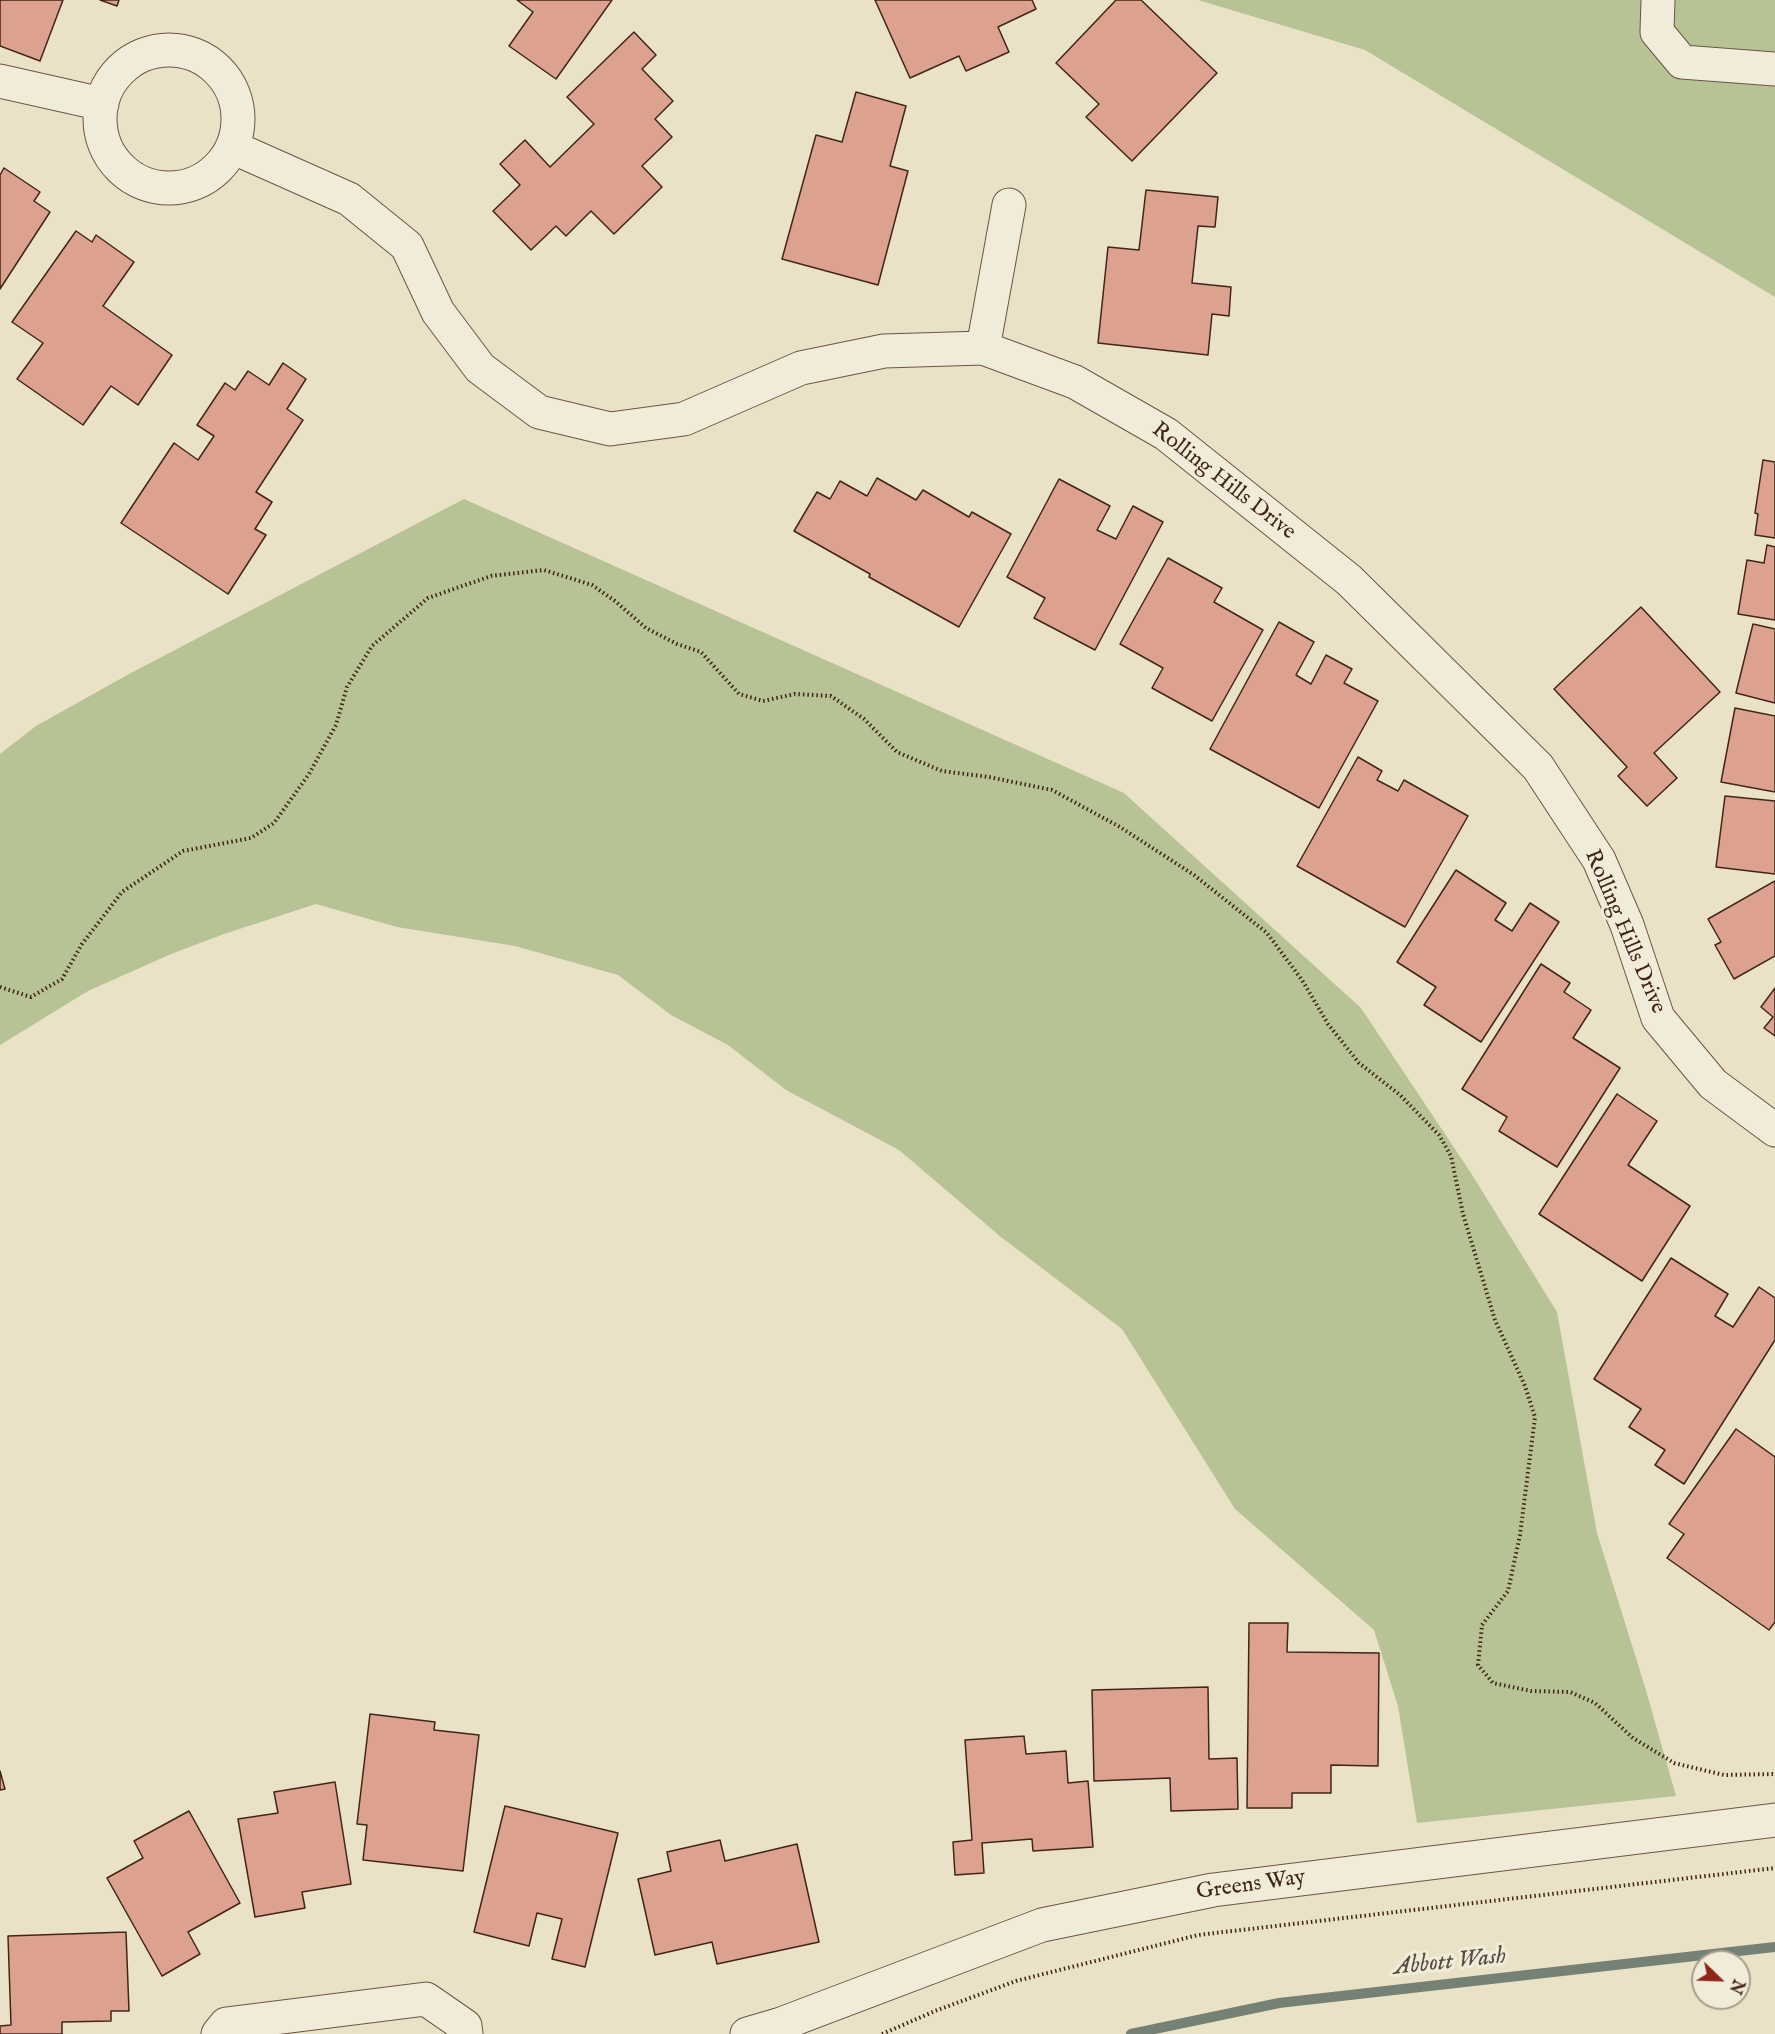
<!DOCTYPE html>
<html>
<head>
<meta charset="utf-8">
<style>
	body { margin:0 }
	#map { position:relative; width:1775px; height:2034px; overflow:hidden; background:#eae2c6; font-family:"IM FELL English",serif }
	canvas { display:block }
	.north { position:absolute; left:1691px; top:1950px; width:60px; height:60px; box-sizing:border-box; background:#f1ecda; border:2px solid #ab9c8d; border-radius:50%; rotate:113deg; font-size:16px; font-weight:700; line-height:24px; text-align:center; color:#422519 }
	.north::after { content:''; display:block; margin:auto; width:21px; height:27px; background:#8f2418; clip-path:polygon(50% 0,100% 100%,50% 72%,0 100%) }
</style>
</head>
<body>
<div id="map">
<canvas width="1775" height="2034"></canvas>
<div class="north">N</div>
</div>
<script>
const ctx = document.querySelector('canvas').getContext('2d');
ctx.lineJoin = 'round';
function fill(path, color) { ctx.fillStyle = color; ctx.fill(path, 'evenodd'); }
const shape = rows => new Path2D(rows.map(r => 'M' + r).join(''));
function strokePath(path, color, width, dash) { ctx.strokeStyle = color; ctx.lineWidth = width; ctx.lineCap = dash ? 'butt' : 'round'; ctx.setLineDash(dash || []); ctx.stroke(path); }
function drawText(font, color, halo, rows, align = 'center') {
  ctx.font = font + ' "IM FELL English",serif'; ctx.lineWidth = 6; ctx.setLineDash([]); ctx.textBaseline = 'middle'; ctx.strokeStyle = halo; ctx.fillStyle = color; for (const [text, x, y, turn = 0] of rows) {
    ctx.save(); ctx.translate(x, y); ctx.rotate((+turn || 0) * Math.PI / 180); ctx.textAlign = isNaN(turn) ? turn : align; if (halo) ctx.strokeText(text, 0, 0); ctx.fillText(text, 0, 0); ctx.restore();
  }
}
fill(shape([
	[1198,0,1775,0,1775,297,1365,50],
	[464,499,1124,793,1361,1008,1471,1173,1557,1312,1597,1533,1645,1687,1676,1796,1417,1823,1398,1706,1374,1630,1235,1509,1122,1329,1001,1237,899,1150,786,1090,728,1045,671,1015,618,975,515,946,397,927,316,904,224,934,171,954,88,991,0,1045,0,754,36,726,129,674]
]), '#b7c394');
strokePath(shape([
	[1131,2034,1279,2003,1775,1947]
]), '#768175', 10);
const building = shape([
	[0,0,63,0,40,61,0,46,0,0],
	[100,0,119,0,117,6,100,0],
	[517,0,612,0,556,79,509,46,533,12,517,0],
	[875,0,1032,0,1036,9,998,27,1009,52,966,71,959,56,910,78,875,0],
	[1116,0,1141,0,1217,73,1132,161,1086,117,1099,104,1056,63,1116,0],
	[634,32,656,55,642,69,673,101,655,119,672,137,642,166,662,187,614,234,591,211,566,236,556,226,531,250,493,211,520,185,500,164,525,140,550,167,594,124,567,97,634,32],
	[856,92,906,106,890,166,908,171,878,285,782,259,816,135,842,142,856,92],
	[4,168,40,192,34,201,50,212,0,289,0,175,4,168],
	[1146,190,1218,197,1215,227,1198,226,1192,283,1231,287,1229,316,1212,314,1208,355,1098,343,1108,247,1139,250,1146,190],
	[76,231,92,242,96,235,134,262,103,306,172,355,138,405,111,386,83,425,17,379,43,343,12,322,76,231],
	[283,363,306,379,287,409,303,420,256,492,272,502,255,529,266,535,228,594,121,523,174,443,198,460,214,436,197,425,225,383,235,390,248,371,269,385,283,363],
	[1763,460,1775,462,1775,538,1755,535,1758,514,1755,513,1763,460],
	[877,478,916,500,923,490,969,517,972,512,1011,534,959,627,869,577,870,574,794,531,817,492,830,499,840,481,867,496,877,478],
	[1059,479,1110,506,1097,530,1116,539,1133,506,1163,522,1095,650,1034,618,1045,598,1007,577,1059,479],
	[1767,545,1775,547,1775,620,1738,614,1747,560,1764,563,1767,545],
	[1168,558,1222,588,1214,602,1263,630,1212,721,1152,688,1163,668,1120,644,1168,558],
	[1641,607,1720,692,1654,753,1677,778,1647,806,1618,776,1627,767,1554,689,1641,607],
	[1279,622,1314,642,1296,675,1311,684,1326,655,1352,669,1344,683,1378,701,1319,808,1210,749,1279,622],
	[1753,624,1775,629,1775,703,1736,693,1753,624],
	[1735,708,1775,716,1775,792,1721,782,1735,708],
	[1358,757,1382,771,1377,780,1398,791,1404,780,1468,816,1405,927,1297,866,1358,757],
	[1725,796,1775,801,1775,874,1716,867,1725,796],
	[1456,870,1506,903,1495,920,1512,931,1530,903,1559,922,1481,1042,1424,1005,1436,987,1397,962,1456,870],
	[1775,881,1775,956,1734,979,1715,945,1721,942,1708,919,1775,881],
	[1541,964,1570,983,1564,992,1591,1010,1573,1038,1620,1068,1557,1167,1499,1131,1507,1117,1462,1089,1541,964],
	[1775,988,1775,1036,1764,1028,1773,1017,1761,1007,1775,988],
	[1617,1094,1657,1121,1628,1165,1690,1206,1642,1281,1539,1214,1617,1094],
	[1671,1258,1728,1294,1715,1316,1733,1327,1759,1287,1775,1298,1775,1340,1684,1484,1655,1465,1665,1450,1629,1427,1641,1409,1594,1379,1671,1258],
	[1736,1429,1775,1457,1775,1622,1769,1630,1667,1558,1684,1534,1669,1524,1736,1429],
	[1249,1623,1288,1623,1287,1652,1379,1653,1378,1766,1331,1765,1331,1793,1292,1793,1292,1808,1247,1808,1249,1623],
	[1208,1687,1209,1759,1237,1758,1238,1809,1171,1811,1170,1778,1094,1781,1092,1690,1208,1687],
	[370,1714,435,1722,434,1730,479,1735,463,1871,363,1860,367,1825,357,1824,370,1714],
	[1024,1736,1026,1754,1066,1751,1068,1783,1088,1781,1093,1847,1033,1851,1032,1839,982,1843,984,1873,955,1875,953,1842,972,1840,965,1740,1024,1736],
	[0,1771,5,1789,0,1790,0,1771],
	[335,1782,351,1884,302,1892,305,1908,255,1917,238,1819,278,1813,274,1792,335,1782],
	[505,1806,618,1833,585,1967,552,1959,562,1919,537,1913,529,1946,474,1932,505,1806],
	[189,1811,240,1903,188,1932,200,1954,162,1976,107,1878,143,1858,134,1841,189,1811],
	[720,1840,725,1861,797,1844,819,1942,717,1964,712,1942,655,1955,638,1879,671,1871,667,1852,720,1840],
	[126,1932,129,2011,111,2011,111,2021,62,2022,62,2034,0,2034,0,2026,11,2025,8,1936,126,1932]
]);
fill(building, '#dca28f');
strokePath(building, '#422519', 1.5);
const minor = shape([
	[1658,0,1657,32,1682,62,1775,69],
	'100 119a69 69 0 1 1 138 0a69 69 0 1 1-138 0Z',
	[0,81,102,104],
	[232,147,349,199,407,246,438,312,480,368,539,412,610,429,684,419,801,368,884,351,983,348,1075,382,1166,434,1349,580,1538,767,1599,860,1627,925,1658,1018,1713,1084,1775,1130],
	[983,348,1009,205],
	[218,2034,226,2024,426,1999,465,2026,466,2034],
	[747,2034,781,2024,1042,1925,1213,1890,1775,1820]
]);
strokePath(minor, '#6c5444', 35);
strokePath(shape([
	[0,987,31,997,62,979,82,944,122,892,183,851,251,838,274,823,309,774,336,725,347,687,372,646,428,598,491,576,544,570,592,585,615,601,646,628,677,644,701,652,739,694,763,701,795,694,831,696,864,719,897,752,942,771,989,777,1052,790,1120,827,1194,875,1267,933,1302,980,1328,1024,1359,1063,1400,1095,1439,1135,1451,1156,1463,1214,1495,1320,1525,1386,1535,1417,1520,1535,1508,1591,1482,1625,1478,1665,1493,1683,1531,1691,1570,1692,1595,1703,1633,1738,1674,1763,1724,1775,1775,1774],
	[882,2034,935,2011,1016,1981,1198,1935,1775,1868]
]), '#422519', 4, [1.5, 3]);
strokePath(minor, '#f1ecda', 33);
drawText('22px', '#422519', '#f1ecda', [
	["Rolling Hills Drive",1223,482,38],
	["Rolling Hills Drive",1624,932,67],
	["Greens Way",1251,1886,-8]
]);
drawText('italic 24px', '#584b3f', '#f1ecda', [
	["Abbott Wash",1450,1963,-6]
]);
</script>
</body>
</html>
